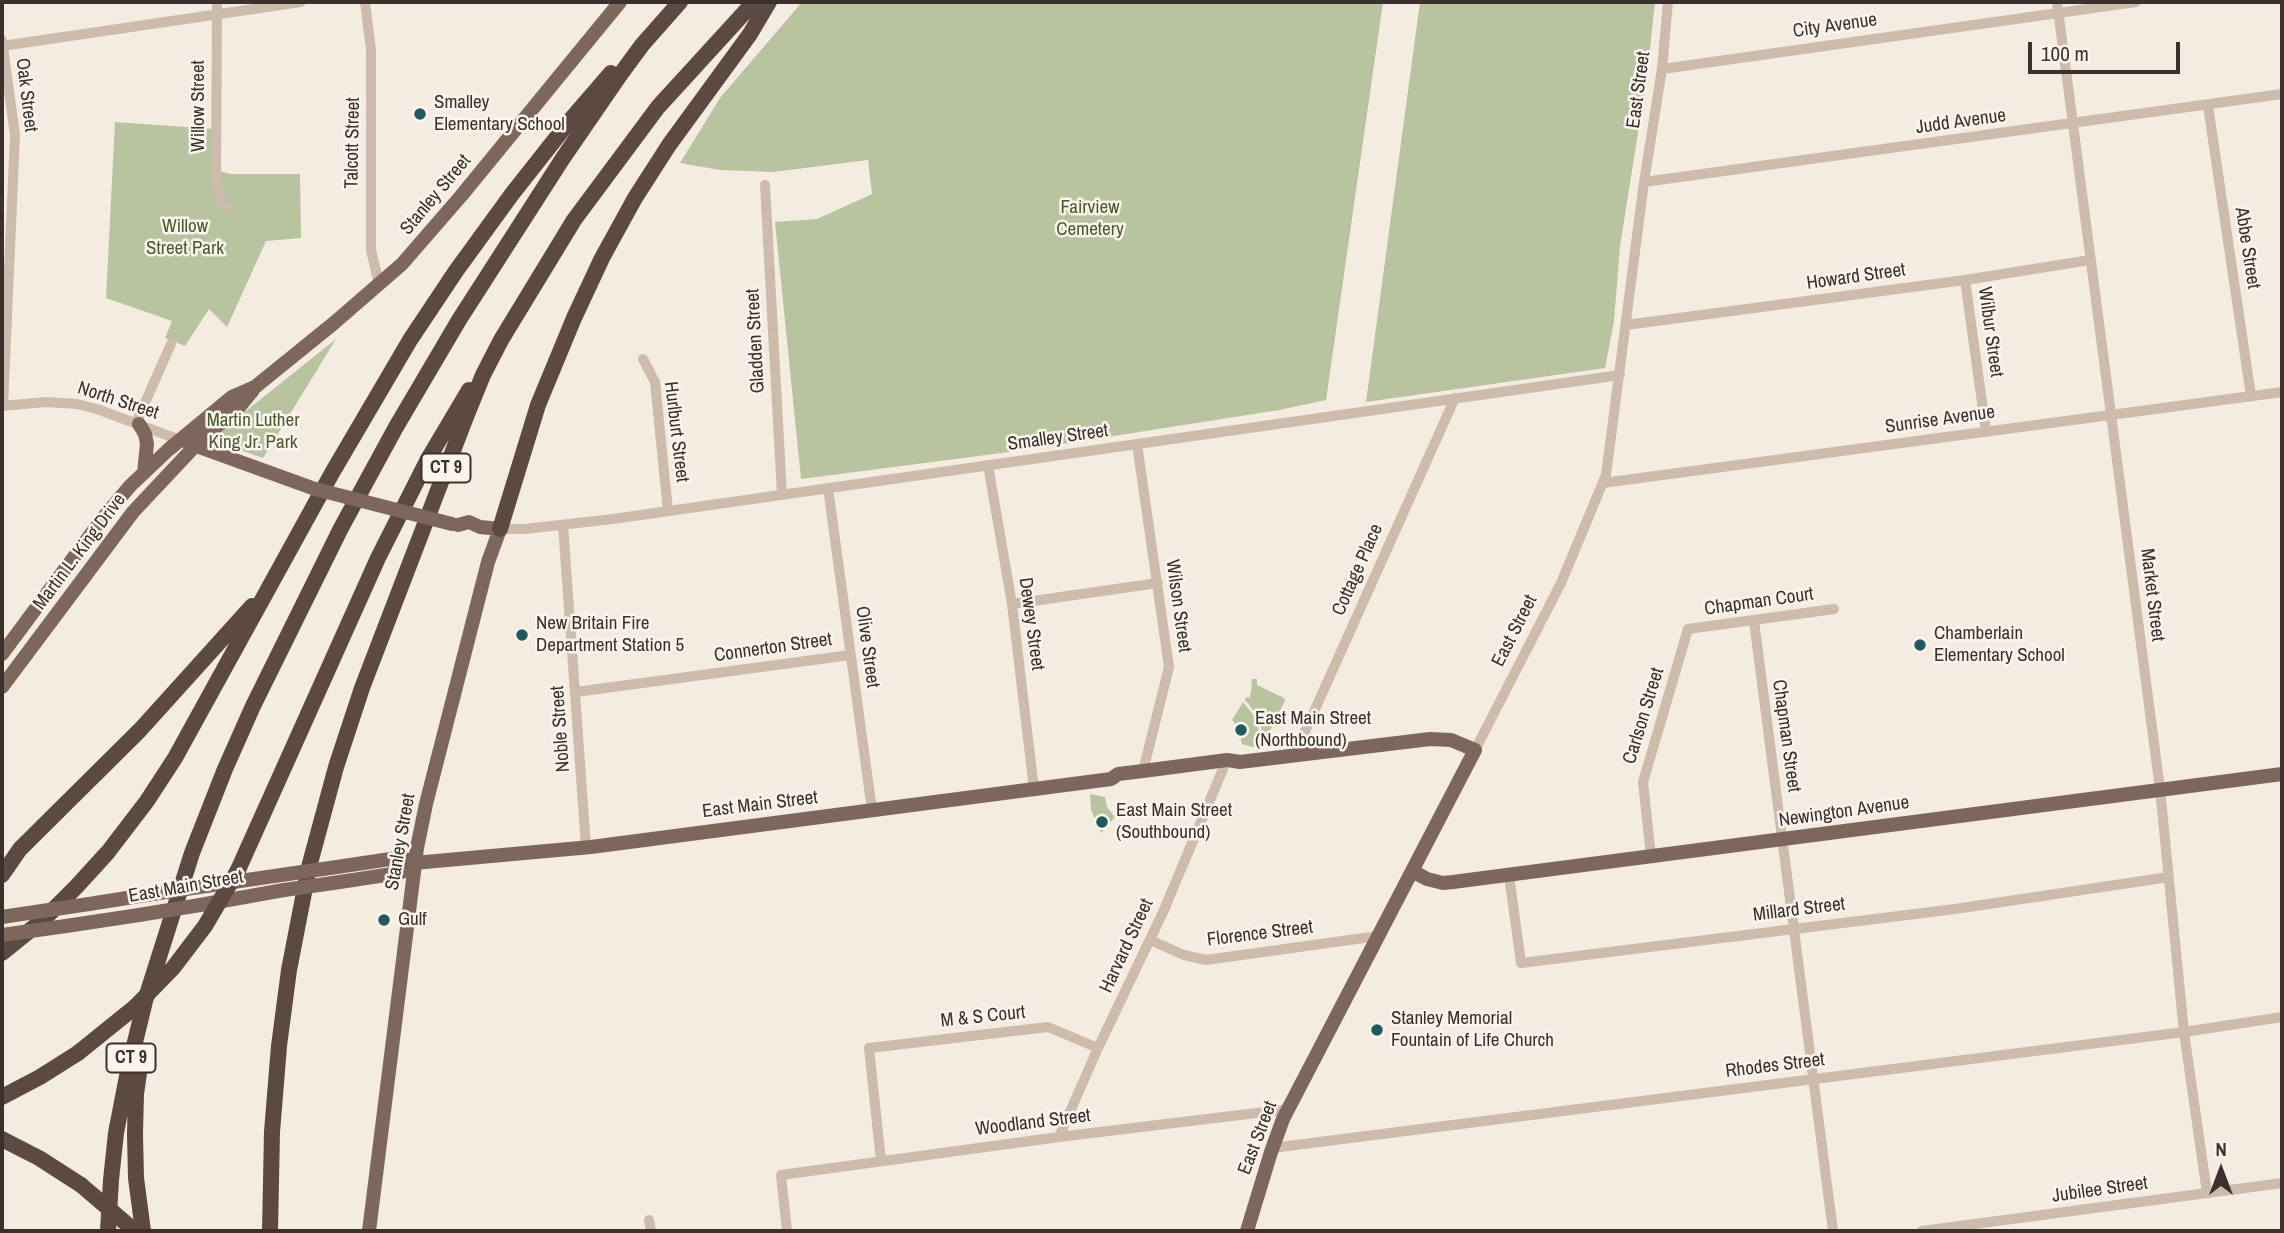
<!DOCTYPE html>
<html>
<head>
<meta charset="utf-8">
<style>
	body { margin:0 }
	#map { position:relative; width:2284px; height:1233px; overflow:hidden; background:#f4ebe1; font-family:"Archivo Narrow",sans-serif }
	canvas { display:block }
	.frame { position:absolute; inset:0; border:4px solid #3b302b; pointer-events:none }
	.north { position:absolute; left:2186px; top:1135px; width:70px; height:70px; -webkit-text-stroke:5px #fbf5ee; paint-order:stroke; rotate:0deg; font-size:19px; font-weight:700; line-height:28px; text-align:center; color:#3b302b }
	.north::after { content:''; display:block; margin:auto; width:24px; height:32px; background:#3b302b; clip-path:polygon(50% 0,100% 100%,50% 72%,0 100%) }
	.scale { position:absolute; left:2028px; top:42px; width:152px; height:32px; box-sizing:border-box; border:4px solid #3b302b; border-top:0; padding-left:9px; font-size:21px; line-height:24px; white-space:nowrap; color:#3b302b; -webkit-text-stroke:5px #fbf5ee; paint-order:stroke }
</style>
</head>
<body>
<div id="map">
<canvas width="2284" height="1233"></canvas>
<div class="frame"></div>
<div class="north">N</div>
<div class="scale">100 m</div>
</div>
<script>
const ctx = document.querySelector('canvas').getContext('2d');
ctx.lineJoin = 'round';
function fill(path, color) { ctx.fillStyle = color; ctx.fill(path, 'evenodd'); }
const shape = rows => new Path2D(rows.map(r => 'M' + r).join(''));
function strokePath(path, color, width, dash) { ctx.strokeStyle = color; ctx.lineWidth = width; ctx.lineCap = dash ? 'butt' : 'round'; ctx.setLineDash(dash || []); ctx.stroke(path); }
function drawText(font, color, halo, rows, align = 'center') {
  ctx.font = font + ' "Archivo Narrow",sans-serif'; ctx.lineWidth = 5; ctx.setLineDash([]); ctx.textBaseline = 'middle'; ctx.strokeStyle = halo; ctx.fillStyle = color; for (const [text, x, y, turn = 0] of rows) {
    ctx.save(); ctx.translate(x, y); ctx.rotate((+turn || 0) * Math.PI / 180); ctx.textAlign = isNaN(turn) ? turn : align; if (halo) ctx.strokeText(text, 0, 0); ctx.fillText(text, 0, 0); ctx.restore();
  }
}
fill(shape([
	[802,2,1383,2,1326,400,1279,410,1025,450,801,479,775,222,817,219,872,194,868,160,773,172,720,170,680,163,720,98],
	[1420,2,1655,2,1647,76,1620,246,1614,321,1605,368,1366,402],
	[115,122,214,129,215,170,231,174,300,174,301,238,266,241,227,327,209,309,185,346,165,338,172,321,106,298],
	[336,339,263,458,225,445,221,439,222,432,226,427],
	[1252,679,1257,679,1257,685,1284,698,1285,701,1263,744,1261,743,1262,731,1257,715,1245,700,1246,697,1249,698,1251,693],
	[1243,702,1255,717,1259,731,1257,748,1242,744,1238,727,1232,720],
	[1090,794,1105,797,1107,807,1115,817,1101,833,1091,810]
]), '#b8c4a0');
strokePath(shape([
	[217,2,216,180,220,197,227,207],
	[365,2,371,50,371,250,379,284],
	[2057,2,2160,789,2184,1032,2207,1193],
	[2,40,15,135,3,406],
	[2,46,301,2],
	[1662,69,2136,2],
	[2208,106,2251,396],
	[1644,182,2282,94],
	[765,185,782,495],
	[1965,280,1986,431],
	[1626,325,1965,280,2090,260],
	[643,359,655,382,668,511],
	[2,406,46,402,77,404,97,409,180,440],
	[136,423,171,344],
	[1137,444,1169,667,1143,771],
	[988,465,1012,604,1034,789],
	[1603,483,2282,392],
	[828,488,872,810],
	[563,525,586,847],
	[500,529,525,529,613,519,1620,375],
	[1012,604,1158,583],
	[1754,621,1833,1231],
	[576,692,850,655],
	[1475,750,1561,583,1606,475,1644,182,1662,69,1668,2],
	[1294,756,1455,398],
	[1651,856,1643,782,1688,629,1834,609],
	[1509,875,1521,963,1955,909,2169,877],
	[1150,940,1184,955,1206,960,1378,936],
	[1059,1137,1098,1048,1164,910,1223,769],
	[1272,1148,2184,1032,2282,1017],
	[881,1161,869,1048,1048,1027,1098,1048],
	[649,1220,651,1231],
	[787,1231,781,1175,1059,1137,1289,1109],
	[1922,1231,2282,1183]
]), '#cdbbac', 10);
strokePath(shape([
	[139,424,145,434,147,444,144,473],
	[188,443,315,489],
	[2,654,103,518,130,486,168,450,232,397,255,387,334,323,402,264,461,196,620,2],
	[2,687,133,512,195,446,240,406,253,390],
	[337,867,397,858,409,860,414,863,591,847,1111,779,1118,774,1143,771,1227,760,1240,762,1430,739,1451,740,1475,750,1283,1119,1271,1152,1247,1231],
	[1412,871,1427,879,1443,883,1453,882,2282,774],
	[333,883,399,873,407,870,414,863],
	[206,886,288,874],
	[89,904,146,895],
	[200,905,284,890],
	[2,917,15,915],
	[66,926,139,915],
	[369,1231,417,848,426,804,488,562,500,529,480,527,469,522,458,525]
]), '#7d675c', 14);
strokePath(shape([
	[500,529,538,405,574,318,602,258,635,198,669,145,750,34,769,2],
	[238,870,378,558,428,459,469,390],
	[2,875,20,849,140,730,252,606],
	[2,953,44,919,77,886,108,852,147,801,175,758,332,473,410,340,456,271,512,194,572,118,611,73],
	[142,1052,136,1094,135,1134,136,1178,143,1231],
	[2,1097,40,1077,78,1053],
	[2,1139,39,1158,81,1185],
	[108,1231,111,1180,116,1133,128,1071,145,1001,192,853,225,769,253,706,341,528,396,427,459,320,563,158,620,75,642,45,680,2],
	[270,1231,272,1132,279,1046,289,970,309,867,336,767,362,688,466,417,483,375,501,340,574,220,658,107,754,2]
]), '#5c4a42', 16);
strokePath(shape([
	[315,489,452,524],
	[288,874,337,867],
	[284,890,333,883],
	[146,895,206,886],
	[15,915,89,904],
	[139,915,200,905],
	[2,935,66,926]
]), '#7d675c', 14);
strokePath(shape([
	[78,1053,135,1007,173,968,205,926,238,870],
	[81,1185,135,1231]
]), '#5c4a42', 16);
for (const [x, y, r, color] of [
	[420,114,7,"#1f5a5e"],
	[522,635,7,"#1f5a5e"],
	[1920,645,7,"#1f5a5e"],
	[1241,730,7,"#1f5a5e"],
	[1102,822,7,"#1f5a5e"],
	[384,920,7,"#1f5a5e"],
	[1377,1030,7,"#1f5a5e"]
]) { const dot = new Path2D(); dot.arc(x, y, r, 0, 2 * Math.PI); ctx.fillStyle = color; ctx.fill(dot); strokePath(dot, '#fbf5ee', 2.5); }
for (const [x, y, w] of [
	[446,468,49],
	[131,1058,49]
]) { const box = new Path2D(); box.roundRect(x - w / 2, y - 14.5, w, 29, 5); ctx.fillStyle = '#fbf5ee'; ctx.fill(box); strokePath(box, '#3b302b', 2); }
drawText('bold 18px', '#3b302b', null, [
	["CT 9",446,468],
	["CT 9",131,1058]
]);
drawText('19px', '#3b302b', '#fbf5ee', [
	["City Avenue",1835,26,-8],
	["East Street",1639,90,-82],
	["Oak Street",26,95,83],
	["Willow Street",199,106,-90],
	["Judd Avenue",1961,122,-8],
	["Talcott Street",353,143,-89],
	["Stanley Street",436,195,-50],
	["Abbe Street",2247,248,81],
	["Howard Street",1856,277,-8],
	["Wilbur Street",1990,332,82],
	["Gladden Street",756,341,-93],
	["North Street",118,401,18],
	["Sunrise Avenue",1940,420,-8],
	["Hurlburt Street",676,432,83],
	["Smalley Street",1058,438,-8],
	["Martin L. King Drive",80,552,-53],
	["Cottage Place",1358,570,-66],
	["Market Street",2152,595,83],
	["Chapman Court",1759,602,-8],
	["Wilson Street",1178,606,82],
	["Dewey Street",1031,624,82],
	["East Street",1515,631,-63],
	["Olive Street",867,647,82],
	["Connerton Street",773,648,-8],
	["Carlson Street",1644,716,-73],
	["Noble Street",561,729,-94],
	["Chapman Street",1786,736,82],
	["East Main Street",760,805,-7],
	["Newington Avenue",1844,812,-8],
	["Stanley Street",401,842,-80],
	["East Main Street",186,887,-10],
	["Millard Street",1799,910,-7],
	["Florence Street",1260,934,-7],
	["Harvard Street",1127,946,-65],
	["M & S Court",983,1017,-6],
	["Rhodes Street",1775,1066,-7],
	["Woodland Street",1033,1123,-7],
	["East Street",1258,1138,-69],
	["Jubilee Street",2100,1190,-8]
]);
drawText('19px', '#3b302b', '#fbf5ee', [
	["Smalley",434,103],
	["Elementary School",434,125],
	["New Britain Fire",536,624],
	["Department Station 5",536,646],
	["Chamberlain",1934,634],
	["Elementary School",1934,656],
	["East Main Street",1255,719],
	["(Northbound)",1255,741],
	["East Main Street",1116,811],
	["(Southbound)",1116,833],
	["Gulf",398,920],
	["Stanley Memorial",1391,1019],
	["Fountain of Life Church",1391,1041]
], 'left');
drawText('19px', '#4a5a2e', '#fbf5ee', [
	["Fairview",1090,208],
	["Cemetery",1090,230],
	["Willow",185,227],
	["Street Park",185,249],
	["Martin Luther",253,421],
	["King Jr. Park",253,443]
]);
</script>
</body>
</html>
